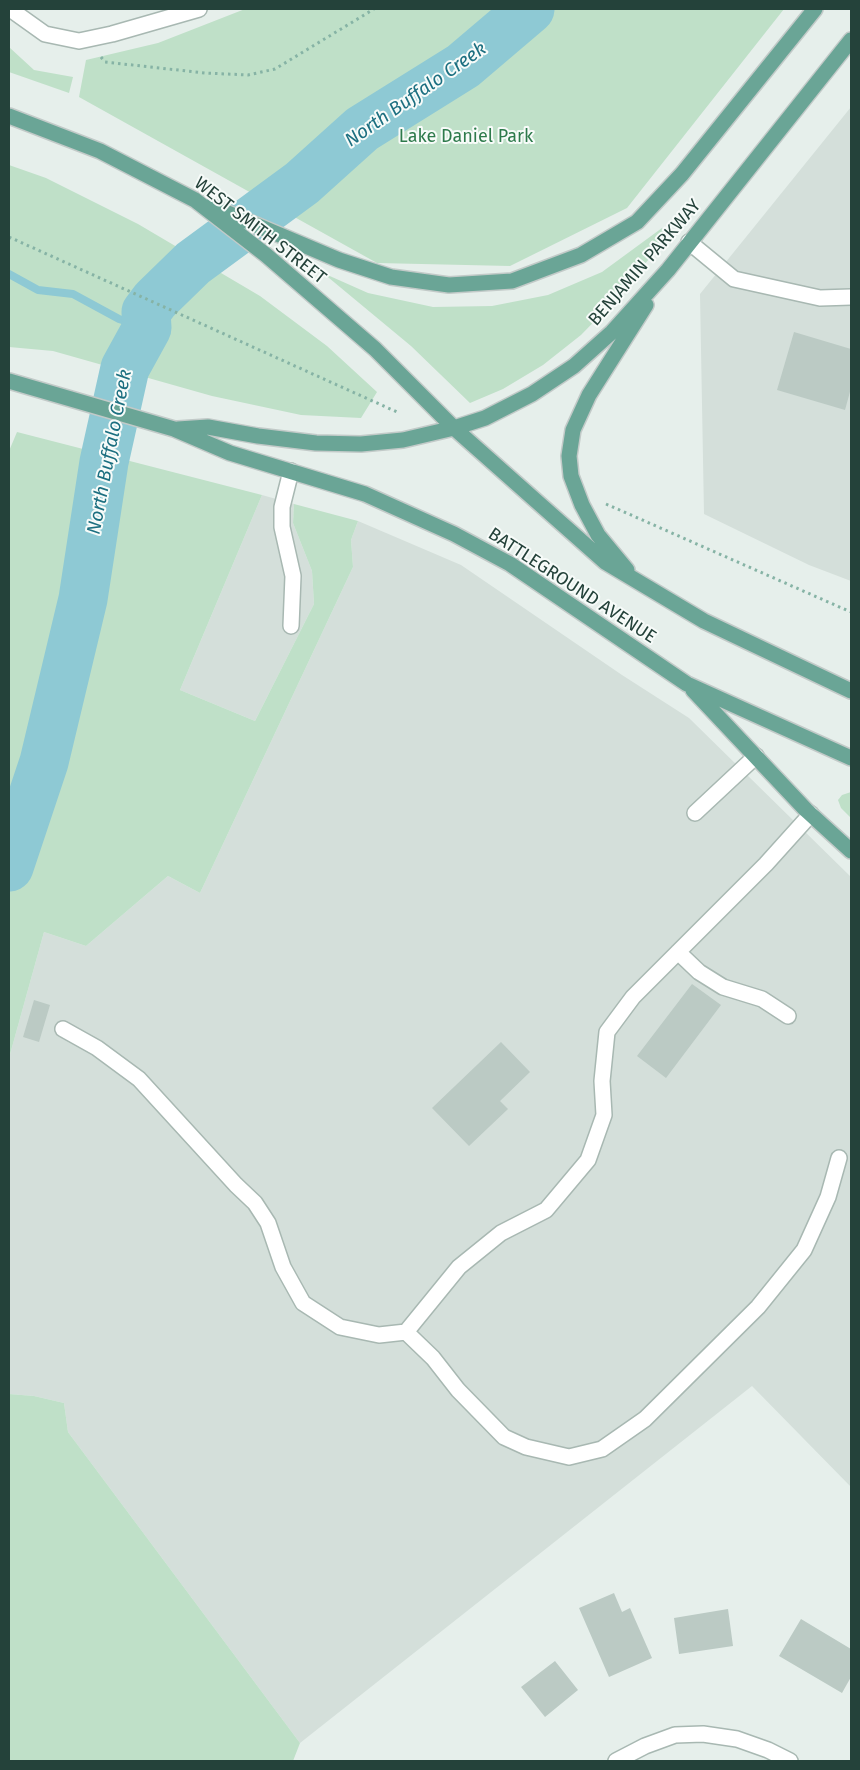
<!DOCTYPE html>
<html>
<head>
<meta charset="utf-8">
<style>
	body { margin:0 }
	#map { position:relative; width:860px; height:1770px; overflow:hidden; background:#e6efeb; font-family:"Fira Sans",sans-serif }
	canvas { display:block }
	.frame { position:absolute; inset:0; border:10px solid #24423a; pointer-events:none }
</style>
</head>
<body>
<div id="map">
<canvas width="860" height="1770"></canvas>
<div class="frame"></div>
</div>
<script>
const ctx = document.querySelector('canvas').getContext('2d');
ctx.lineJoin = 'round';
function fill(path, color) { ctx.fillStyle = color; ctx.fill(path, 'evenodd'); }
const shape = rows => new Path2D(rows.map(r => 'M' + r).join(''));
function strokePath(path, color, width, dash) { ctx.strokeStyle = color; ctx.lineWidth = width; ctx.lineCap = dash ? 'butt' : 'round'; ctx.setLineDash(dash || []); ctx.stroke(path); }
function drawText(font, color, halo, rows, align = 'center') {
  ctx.font = font + ' "Fira Sans",sans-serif'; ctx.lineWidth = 4; ctx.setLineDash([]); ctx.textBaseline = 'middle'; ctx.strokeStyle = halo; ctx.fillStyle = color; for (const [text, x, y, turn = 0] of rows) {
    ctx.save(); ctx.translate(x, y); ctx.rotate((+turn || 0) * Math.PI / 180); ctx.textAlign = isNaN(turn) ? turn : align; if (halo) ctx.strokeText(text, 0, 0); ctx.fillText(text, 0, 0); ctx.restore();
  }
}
fill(shape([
	[851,107,851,581,809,565,704,514,700,294],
	[262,495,294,504,293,523,312,571,314,604,255,721,180,690],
	[358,521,461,565,622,675,689,718,851,877,851,1487,752,1386,300,1743,68,1432,64,1403,34,1396,9,1394,9,1058,44,932,86,946,168,876,200,893,353,567,351,540]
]), '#d4dfda');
fill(shape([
	[245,9,784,9,627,208,510,266,377,263,79,97,86,60,158,43],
	[9,47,34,70,73,77,69,93,9,72],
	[9,165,46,178,138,224,260,296,327,346,377,392,361,418,301,415,212,396,53,351,9,347],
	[662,228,669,234,620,295,581,335,543,365,503,389,470,403,411,346,323,273,368,293,433,307,492,306,548,295,602,272],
	[17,432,262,495,180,690,255,721,314,604,312,571,293,523,294,504,358,521,351,540,353,567,200,893,168,876,86,946,44,932,9,1058,9,451],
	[851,792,851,818,841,808,838,800,842,795],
	[9,1394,34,1396,64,1403,68,1432,300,1743,293,1761,9,1761]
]), '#bfe0c8');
strokePath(shape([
	[9,274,38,290,73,294,119,319,147,328]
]), '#8ec9d4', 8);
strokePath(shape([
	[9,867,44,762,83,599,104,462,125,368,147,328,146,312,155,300,193,263,302,183,362,129,463,66,530,9]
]), '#8ec9d4', 49);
fill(shape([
	[794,332,851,349,851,388,845,410,777,390],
	[692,984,721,1005,666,1078,637,1056],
	[34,1000,50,1005,39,1042,23,1037],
	[501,1042,530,1072,500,1101,508,1109,469,1146,432,1108],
	[614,1593,622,1612,630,1608,652,1658,609,1677,579,1608],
	[728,1609,733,1646,679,1654,674,1618],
	[801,1619,851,1649,851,1677,842,1693,779,1656],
	[555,1661,578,1690,545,1717,521,1687]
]), '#bbcac4');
const minor = shape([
	[10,9,45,34,79,41,112,34,199,9],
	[689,242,734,279,820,298,851,297],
	[291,626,293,576,282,527,282,507,291,471],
	[695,813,756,756],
	[678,952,699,972,723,987,762,999,788,1016],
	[63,1029,97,1048,139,1079,236,1185,255,1203,268,1223,283,1267,303,1303,340,1327,379,1335,406,1332,459,1267,501,1233,546,1210,588,1160,604,1115,602,1081,607,1032,633,997,766,864,811,814],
	[406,1332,433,1358,458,1390,504,1437,526,1447,569,1457,602,1449,645,1419,758,1307,804,1250,828,1197,839,1158],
	[616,1761,645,1746,675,1735,703,1734,737,1739,768,1750,790,1761]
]);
const major = shape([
	[9,116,100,151,195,200,266,255,375,349,454,428,605,562,704,621,851,691],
	[211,206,339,260,391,277,449,285,512,281,581,255,637,222,682,174,815,9],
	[9,381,174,429,230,453,365,494,454,534,510,564,687,684,851,758],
	[178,429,208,427,258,436,316,443,361,444,403,440,454,428,485,418,532,394,574,366,612,332,668,270,851,40],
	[627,570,598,535,582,505,571,476,569,456,573,430,589,395,646,305],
	[693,690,806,810,851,851]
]);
strokePath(minor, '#a8b8b2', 18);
strokePath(major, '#c2cac8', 18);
strokePath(shape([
	[101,57,105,62,205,73,248,75,275,69,374,9],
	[9,237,397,412],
	[606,504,851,612]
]), '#86b3a5', 3, [2.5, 4]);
strokePath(minor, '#fff', 15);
strokePath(major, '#6aa596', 15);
drawText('18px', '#2d7a4b', '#f7fbf9', [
	["Lake Daniel Park",466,137]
]);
drawText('18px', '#24423a', '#f7fbf9', [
	["WEST SMITH STREET",260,231,38],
	["BENJAMIN PARKWAY",645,263,-49],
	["BATTLEGROUND AVENUE",572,586,33]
]);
drawText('italic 19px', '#1c6f80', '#f7fbf9', [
	["North Buffalo Creek",416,95,-35],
	["North Buffalo Creek",110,452,-79]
]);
</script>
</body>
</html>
